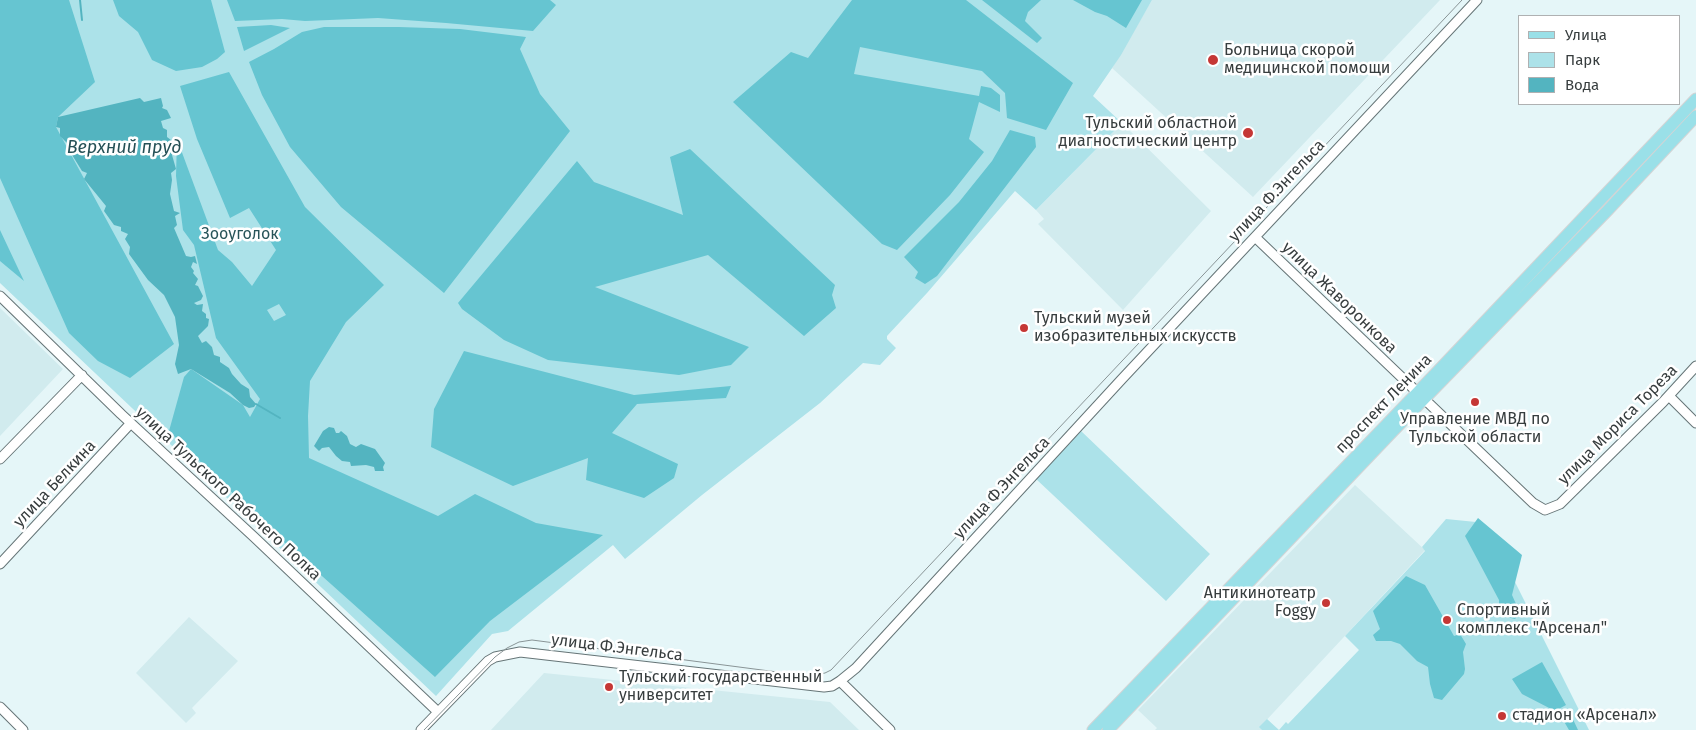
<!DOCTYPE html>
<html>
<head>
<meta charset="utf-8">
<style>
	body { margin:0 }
	#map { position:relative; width:1696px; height:730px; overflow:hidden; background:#e5f6f8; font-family:"Fira Sans",sans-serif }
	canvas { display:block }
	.legend { position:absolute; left:1518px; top:15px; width:162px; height:90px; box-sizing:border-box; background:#fff; border:1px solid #afb1b2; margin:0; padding:6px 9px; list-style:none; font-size:15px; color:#373d3e }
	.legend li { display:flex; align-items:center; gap:10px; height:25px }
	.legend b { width:25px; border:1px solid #afb1b2 }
</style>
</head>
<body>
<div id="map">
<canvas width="1696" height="730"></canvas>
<ul class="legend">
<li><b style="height:6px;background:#9ae0e8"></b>Улица</li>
<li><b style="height:14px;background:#ace2e9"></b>Парк</li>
<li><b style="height:14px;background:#53b4c0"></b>Вода</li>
</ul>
</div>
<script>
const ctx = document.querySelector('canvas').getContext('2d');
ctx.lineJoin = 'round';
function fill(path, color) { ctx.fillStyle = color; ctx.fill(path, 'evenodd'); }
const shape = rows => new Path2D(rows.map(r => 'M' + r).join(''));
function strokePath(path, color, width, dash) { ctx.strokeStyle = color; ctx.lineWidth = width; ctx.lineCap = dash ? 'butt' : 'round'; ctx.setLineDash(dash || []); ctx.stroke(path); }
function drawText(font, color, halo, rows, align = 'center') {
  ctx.font = font + ' "Fira Sans",sans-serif'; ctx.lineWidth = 5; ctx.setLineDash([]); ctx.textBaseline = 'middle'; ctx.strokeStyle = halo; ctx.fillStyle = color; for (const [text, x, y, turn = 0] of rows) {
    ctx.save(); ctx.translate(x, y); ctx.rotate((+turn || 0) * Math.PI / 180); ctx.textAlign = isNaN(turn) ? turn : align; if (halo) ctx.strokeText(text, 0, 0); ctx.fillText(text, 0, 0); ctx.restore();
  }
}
fill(shape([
	[1152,0,1440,0,1253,197,1112,68],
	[1122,123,1211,211,1123,310,1038,224,1044,219,1036,210],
	[0,308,63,369,0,436],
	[1355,485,1425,550,1260,727,1262,730,1155,730,1157,728,1138,710],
	[189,617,238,661,192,708,196,713,186,723,136,673],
	[544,673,830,702,859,730,491,730]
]), '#d1ebee');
fill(shape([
	[0,0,1152,0,1121,55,1093,96,1122,123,1036,210,1015,191,927,293,887,336,887,339,896,348,880,365,863,363,820,403,702,495,625,559,613,545,508,631,492,634,436,696,0,283],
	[1081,431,1210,554,1166,601,1036,479],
	[1446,519,1476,522,1515,582,1589,730,1262,730,1259,727,1267,719,1279,730,1286,722,1288,724,1359,650,1345,636,1425,551,1422,547]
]), '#ace2e9');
fill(shape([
	[0,0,69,0,95,82,58,117,56,127,174,344,130,378,98,361,69,333,0,178],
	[113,0,211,0,225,52,217,59,202,67,176,71,152,60,138,32,119,16],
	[227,0,550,0,556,5,533,31,446,23,378,18,305,21,282,19,235,21],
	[852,0,966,0,1073,83,1046,130,1007,118,1005,93,982,71,860,47,854,74,979,96,981,86,991,88,1000,95,1000,112,979,102,969,139,984,152,950,195,897,250,882,244,733,102,791,52,808,58],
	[982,0,1041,0,1028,12,1025,21,1042,38,1037,43],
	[1073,0,1142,0,1126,28,1107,16,1095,12],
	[271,25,290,28,244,51,237,27],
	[324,27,399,27,460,29,526,37,520,49,540,94,570,131,444,293,341,207,290,147,262,95,249,62,274,49,302,32],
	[229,72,305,207,384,285,346,322,310,381,308,416,309,458,438,516,475,494,536,523,603,535,490,621,435,677,266,526,169,431,184,377,191,369,243,405,250,417,260,399,216,338,194,245,183,230,176,176,177,139,218,250,232,262,252,286,276,250,249,208,230,218,197,139,180,86],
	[279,304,286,315,274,321,267,310],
	[1010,130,1035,137,1036,147,937,276,925,284,915,278,918,272,904,257,959,202,992,161],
	[690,149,835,285,832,295,836,308,804,336,708,255,595,287,749,347,731,365,679,375,548,360,504,340,462,309,458,303,577,161,594,182,683,215,670,157],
	[0,230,24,281,0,261],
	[464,351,634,395,731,386,726,398,637,404,612,433,678,464,674,478,644,498,586,480,588,458,513,486,431,447,434,409],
	[1478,518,1522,555,1512,595,1520,613,1515,619,1499,615,1499,600,1465,536],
	[1406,576,1425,585,1454,636,1460,634,1466,644,1463,652,1465,669,1464,674,1442,700,1434,698,1430,684,1428,667,1417,661,1400,644,1391,641,1376,641,1373,635,1380,629,1373,611],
	[1542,662,1566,705,1555,711,1522,694,1512,679],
	[1570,713,1578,730,1569,730,1562,718]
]), '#66c5d1');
fill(shape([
	[140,98,144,102,161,98,163,106,162,108,167,110,171,118,161,121,163,128,167,130,167,137,171,140,171,146,174,150,172,155,176,169,171,173,172,180,170,194,174,211,180,213,175,216,177,225,174,228,186,256,191,257,195,256,197,264,193,262,191,267,194,271,193,273,198,279,195,285,198,286,203,296,201,300,194,303,197,305,203,304,202,311,206,314,206,318,209,319,208,326,198,336,202,343,206,341,212,347,214,355,220,357,220,362,229,368,232,374,241,384,249,389,250,397,256,404,254,407,249,408,243,405,230,393,191,369,178,374,175,364,179,345,175,317,164,295,148,280,129,254,130,247,125,239,128,234,121,231,121,227,114,225,104,211,106,206,84,179,87,173,82,171,69,150,72,147,68,144,60,136,60,128,56,127,58,117],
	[329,427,334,428,336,433,339,433,341,431,347,436,350,444,356,447,361,444,375,449,385,463,383,467,384,471,375,471,374,467,366,465,351,466,350,462,342,461,336,456,329,447,322,448,319,451,314,446,323,431]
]), '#53b4c0');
strokePath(shape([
	[80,0,82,20],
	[256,404,280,418]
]), '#53b4c0', 2);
const minor = shape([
	[1255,237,1533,503,1545,510,1560,504,1663,402,1696,366],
	[0,296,121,414,254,537,438,712],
	[1669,396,1696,423],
	[0,459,82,375],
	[0,564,131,423],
	[840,681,890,730],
	[0,707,23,730],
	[421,730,488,661,495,657,520,652,824,687,832,686,840,681,856,668,1121,380,1477,0]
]);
const major = shape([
	[1093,730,1438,371,1696,99],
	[1108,730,1393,431,1607,211,1696,116]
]);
strokePath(minor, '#667577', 11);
strokePath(major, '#d3d4d5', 13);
strokePath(minor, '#fff', 9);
strokePath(major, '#9ae0e8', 11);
strokePath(shape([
	[424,730,495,657,507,648,519,642,532,640,808,676,825,673,831,670,1462,0]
]), '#899496', 1);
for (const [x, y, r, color] of [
	[1213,60,6,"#c53735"],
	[1248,133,6,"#c53735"],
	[1024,328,5,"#c53735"],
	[1475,402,5,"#c53735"],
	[1326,603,5,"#c53735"],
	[1447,620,5,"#c53735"],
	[609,687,5,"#c53735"],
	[1502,716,5,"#c53735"]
]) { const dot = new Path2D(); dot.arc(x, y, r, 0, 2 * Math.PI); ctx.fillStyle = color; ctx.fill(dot); strokePath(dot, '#fff', 2); }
drawText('16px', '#373d3e', '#fff', [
	["Больница скорой",1224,51],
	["медицинской помощи",1224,69],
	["Тульский областной",1237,124,"right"],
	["диагностический центр",1237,142,"right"],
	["Тульский музей",1034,319],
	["изобразительных искусств",1034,337],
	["Управление МВД по",1475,420,"center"],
	["Тульской области",1475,438,"center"],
	["Антикинотеатр",1316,594,"right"],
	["Foggy",1316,612,"right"],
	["Спортивный",1457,611],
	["комплекс \"Арсенал\"",1457,629],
	["Тульский государственный",619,678],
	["университет",619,696],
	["стадион «Арсенал»",1512,716]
], 'left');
drawText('16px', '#373d3e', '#fff', [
	["улица Ф.Энгельса",1277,191,-47],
	["улица Жаворонкова",1339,298,44],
	["проспект Ленина",1384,404,-46],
	["улица Мориса Тореза",1618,425,-45],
	["улица Белкина",55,484,-47],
	["улица Ф.Энгельса",1002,488,-47],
	["улица Тульского Рабочего Полка",228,494,43],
	["улица Ф.Энгельса",617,648,7]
]);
drawText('16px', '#285459', '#fff', [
	["Зооуголок",240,235]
]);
drawText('italic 18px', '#255056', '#fff', [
	["Верхний пруд",124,148]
]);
</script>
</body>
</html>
